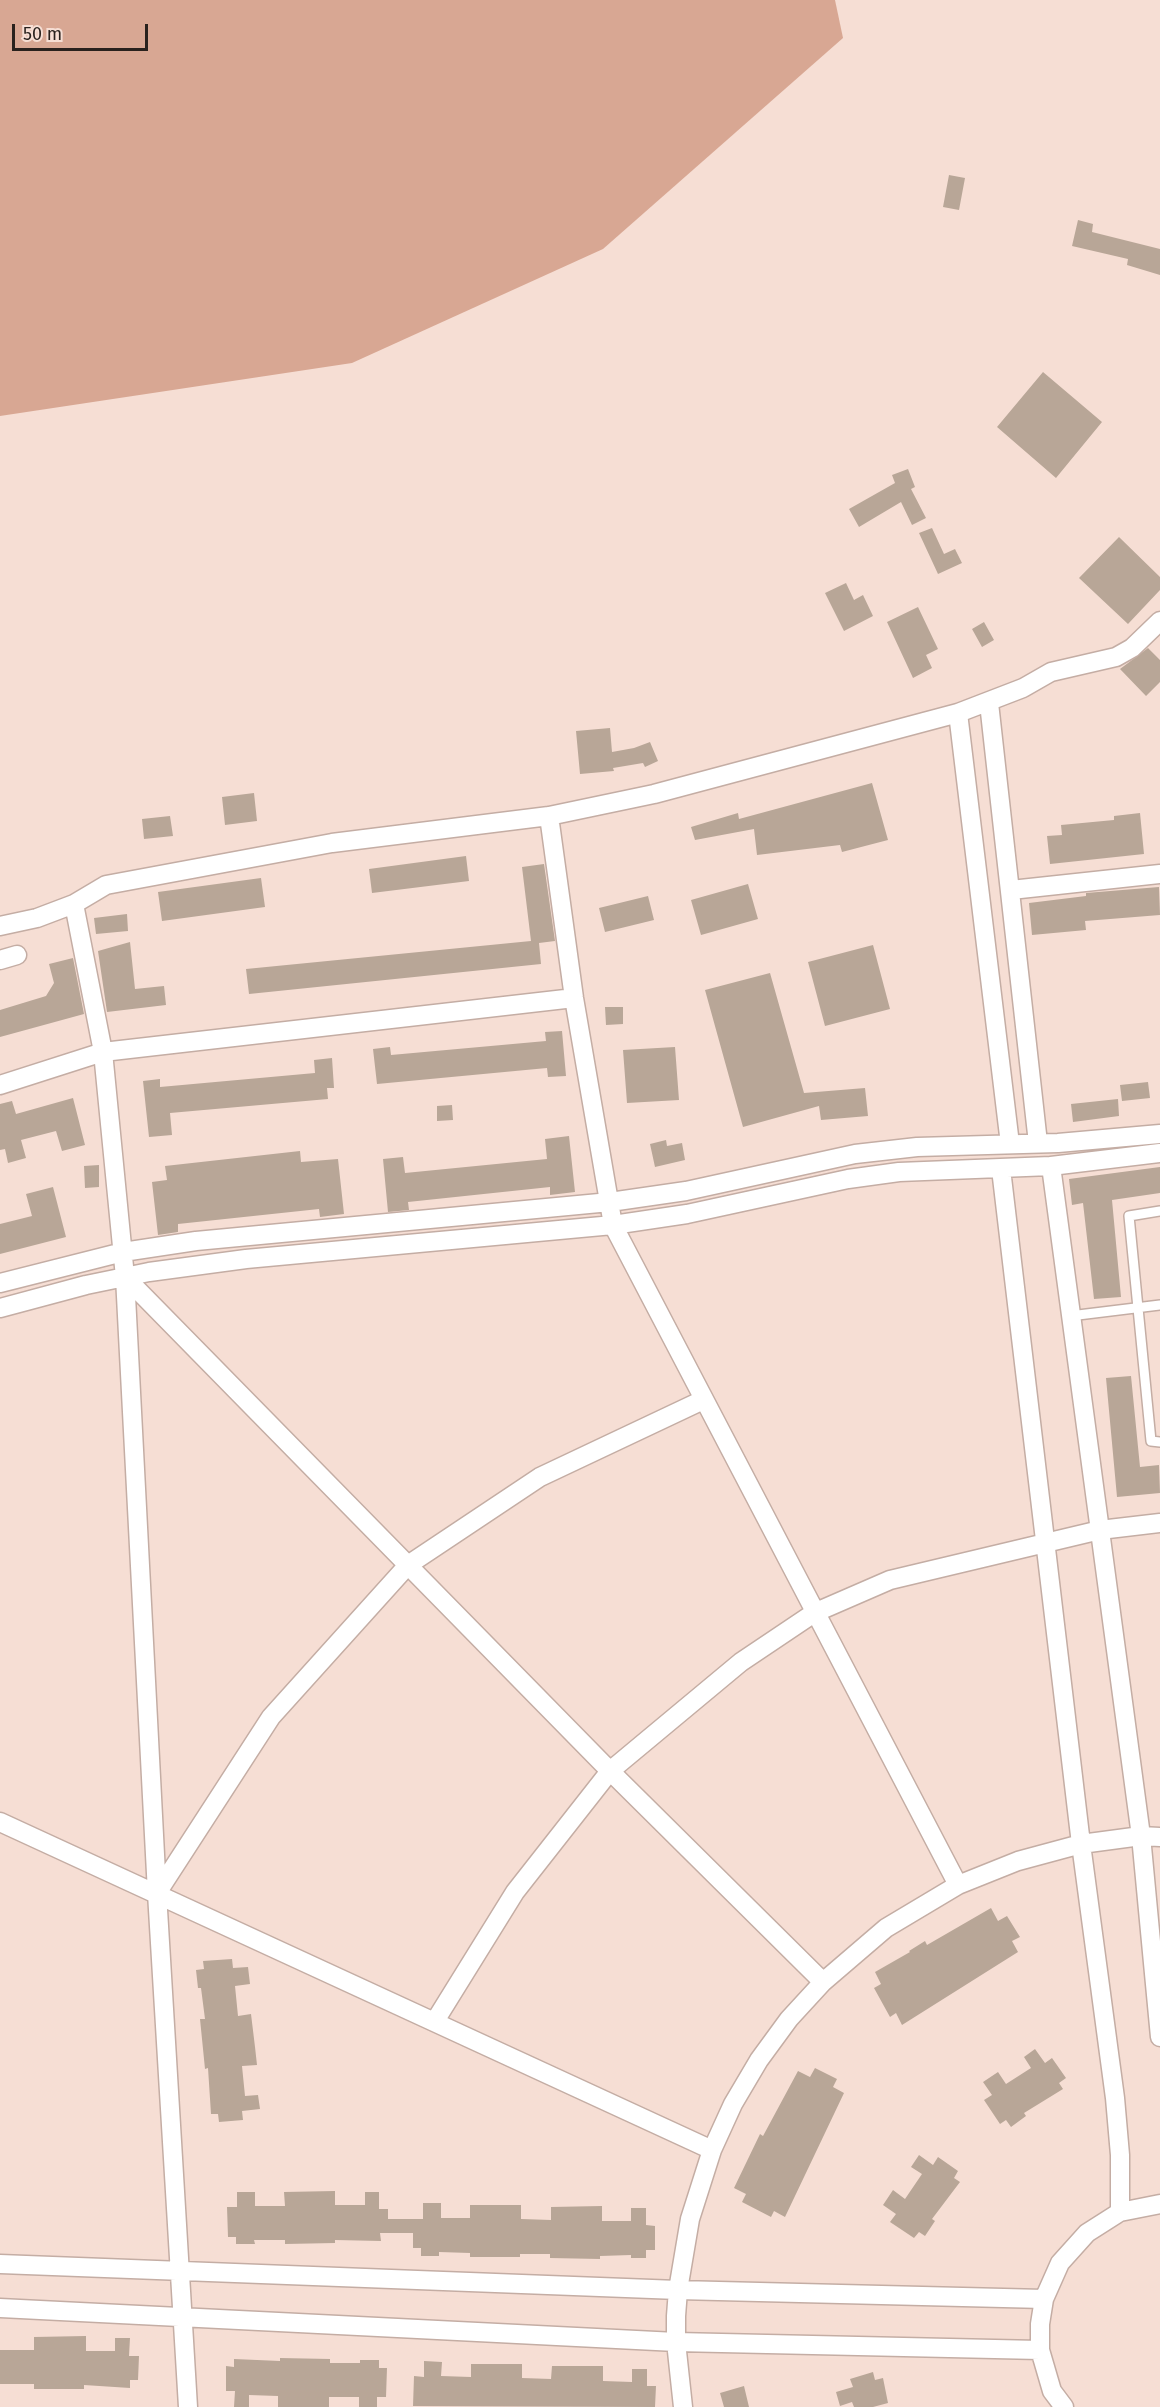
<!DOCTYPE html>
<html>
<head>
<meta charset="utf-8">
<style>
	body { margin:0 }
	#map { position:relative; width:1160px; height:2407px; overflow:hidden; background:#f6ded4; font-family:"Fira Sans",sans-serif }
	canvas { display:block }
	.scale { position:absolute; left:12px; top:24px; width:136px; height:27px; box-sizing:border-box; border:3px solid #29211d; border-top:0; padding-left:8px; font-size:18px; line-height:21px; white-space:nowrap; color:#29211d; -webkit-text-stroke:4px #f6ded4; paint-order:stroke }
</style>
</head>
<body>
<div id="map">
<canvas width="1160" height="2407"></canvas>
<div class="scale">50 m</div>
</div>
<script>
const ctx = document.querySelector('canvas').getContext('2d');
ctx.lineJoin = 'round';
function fill(path, color) { ctx.fillStyle = color; ctx.fill(path, 'evenodd'); }
const shape = rows => new Path2D(rows.map(r => 'M' + r).join(''));
function strokePath(path, color, width, dash) { ctx.strokeStyle = color; ctx.lineWidth = width; ctx.lineCap = dash ? 'butt' : 'round'; ctx.setLineDash(dash || []); ctx.stroke(path); }
fill(shape([
	[0,0,835,0,843,38,603,249,352,363,0,416]
]), '#d8a793');
fill(shape([
	[949,175,965,178,959,210,943,207],
	[1078,220,1093,224,1092,232,1160,249,1160,275,1127,265,1128,259,1072,246],
	[1043,372,1102,422,1056,478,997,427],
	[908,469,915,487,911,489,926,518,912,525,901,502,859,527,849,509,895,483,892,475],
	[932,528,944,554,955,549,962,563,938,574,919,533],
	[1119,537,1160,577,1160,590,1128,624,1079,578],
	[846,583,854,600,863,595,873,616,844,631,825,593],
	[918,607,938,649,926,655,932,668,913,678,887,622],
	[984,622,994,640,982,647,972,629],
	[1148,648,1160,660,1160,682,1146,696,1120,669],
	[610,728,612,752,634,748,650,742,658,761,645,767,643,763,613,768,614,771,580,774,576,731],
	[872,783,888,840,842,852,840,845,757,855,754,829,695,840,691,827,738,813,739,819],
	[254,793,257,821,225,825,222,797],
	[1140,813,1144,854,1050,864,1047,836,1062,835,1061,825,1114,820,1114,816],
	[170,816,173,836,144,839,142,819],
	[466,856,469,881,372,893,369,869],
	[544,864,555,941,539,943,541,964,249,994,246,969,531,941,522,867],
	[261,878,265,907,162,921,158,892],
	[748,884,758,919,701,935,691,900],
	[1159,887,1160,915,1085,921,1086,930,1032,935,1029,903,1086,896,1086,893],
	[648,896,654,920,605,932,599,908],
	[127,914,128,931,96,934,94,918],
	[130,942,135,989,164,986,166,1005,107,1012,98,951],
	[873,945,890,1009,825,1026,808,962],
	[73,958,84,1014,0,1037,0,1010,46,996,54,983,49,964],
	[770,973,804,1093,865,1088,868,1116,821,1120,819,1106,743,1127,705,990],
	[605,1007,623,1007,623,1024,606,1025],
	[562,1031,566,1076,548,1077,547,1068,377,1084,373,1049,390,1047,391,1055,546,1041,545,1032],
	[675,1047,679,1100,627,1103,623,1050],
	[332,1058,334,1088,327,1088,328,1099,170,1113,172,1135,149,1137,143,1081,160,1079,160,1087,315,1073,314,1060],
	[1148,1082,1150,1098,1122,1101,1120,1085],
	[73,1098,85,1145,62,1151,56,1131,21,1140,26,1158,8,1163,5,1149,0,1150,0,1104,12,1101,16,1114],
	[1118,1099,1119,1116,1073,1122,1071,1104],
	[452,1105,453,1120,437,1121,437,1106],
	[569,1136,575,1192,550,1195,550,1187,408,1202,409,1210,388,1212,383,1159,403,1157,405,1173,547,1159,545,1139],
	[666,1140,667,1146,682,1143,685,1160,655,1167,650,1144],
	[300,1151,301,1162,338,1159,344,1214,320,1217,319,1209,178,1224,178,1232,158,1235,152,1182,167,1180,165,1166],
	[99,1165,99,1187,85,1188,84,1166],
	[1160,1167,1160,1193,1112,1200,1121,1297,1094,1299,1083,1203,1072,1205,1069,1179],
	[53,1187,66,1237,0,1254,0,1224,32,1216,26,1194],
	[1131,1376,1140,1467,1159,1465,1160,1493,1117,1497,1106,1378],
	[991,1908,998,1921,1007,1916,1020,1937,1012,1941,1018,1952,902,2025,896,2013,890,2017,874,1988,881,1984,875,1972,910,1952,909,1951,925,1941,927,1945],
	[232,1959,233,1968,248,1967,250,1984,235,1986,238,2016,251,2014,255,2047,257,2065,242,2066,245,2096,258,2095,260,2109,242,2111,243,2120,219,2122,218,2114,211,2114,208,2068,205,2069,200,2019,205,2019,201,1988,198,1988,196,1970,204,1969,203,1961],
	[1035,2049,1045,2063,1052,2058,1066,2078,1059,2083,1063,2089,1024,2113,1026,2116,1011,2127,1006,2120,1000,2124,984,2100,992,2095,983,2082,998,2072,1006,2084,1031,2068,1024,2057],
	[815,2068,837,2079,833,2087,844,2093,785,2217,774,2211,771,2217,742,2202,746,2194,734,2188,760,2134,763,2136,798,2071,810,2077],
	[919,2155,933,2165,938,2157,958,2171,954,2178,960,2182,932,2219,935,2221,925,2236,919,2232,914,2238,890,2222,896,2214,883,2205,893,2190,905,2199,922,2174,911,2167],
	[335,2191,335,2205,365,2205,365,2192,379,2192,379,2209,388,2209,388,2219,423,2219,423,2203,441,2203,441,2218,470,2218,470,2205,521,2205,521,2219,551,2220,551,2207,602,2206,602,2221,631,2221,631,2208,646,2208,646,2225,655,2226,655,2250,646,2250,646,2258,631,2258,631,2255,600,2256,600,2259,550,2258,550,2254,520,2254,520,2257,470,2257,470,2253,439,2252,439,2256,421,2256,421,2248,413,2248,413,2233,380,2233,381,2241,335,2240,335,2243,285,2244,285,2240,254,2240,255,2244,236,2244,236,2237,228,2237,227,2207,237,2207,237,2192,255,2192,255,2206,285,2206,284,2192],
	[86,2336,86,2351,115,2351,115,2338,130,2338,129,2356,139,2356,138,2380,130,2380,130,2388,84,2385,84,2389,34,2389,34,2384,0,2384,0,2350,34,2350,34,2337],
	[280,2358,330,2359,330,2363,360,2363,360,2360,379,2360,379,2368,387,2368,386,2397,377,2397,377,2407,359,2407,359,2397,329,2397,329,2407,278,2407,278,2396,249,2395,249,2407,234,2407,235,2391,226,2391,226,2366,234,2367,234,2359,280,2361],
	[424,2361,442,2362,441,2376,471,2377,471,2364,522,2364,522,2378,551,2379,552,2366,603,2366,603,2381,632,2382,632,2369,647,2369,647,2386,656,2386,655,2407,413,2406,414,2376,424,2377],
	[873,2372,875,2380,883,2378,888,2403,873,2407,854,2407,852,2402,840,2406,836,2392,853,2387,850,2379],
	[744,2386,749,2407,724,2407,720,2393]
]), '#b8a697');
const lane = shape([
	[1160,1211,1129,1216,1151,1441,1160,1442],
	[1070,1316,1160,1305]
]);
const street = shape([
	[989,703,1038,1143],
	[958,713,1010,1144],
	[549,816,574,998,613,1225,958,1885],
	[1011,890,1160,874],
	[74,904,103,1052,125,1277,157,1893,188,2407],
	[0,926,37,918,74,904,106,885,332,843,549,816,654,794,958,713,1023,688,1051,672,1116,657,1132,648,1160,621],
	[0,960,17,955],
	[0,1085,103,1052,574,998],
	[1051,1166,1141,1836,1160,2037],
	[1001,1169,1081,1844,1115,2098,1120,2155,1120,2212],
	[125,1277,610,1771,823,1982],
	[0,1283,123,1252,196,1241,610,1202,686,1191,855,1154,917,1147,1058,1143,1160,1134],
	[0,1308,86,1285,149,1272,246,1259,613,1225,687,1214,848,1179,899,1172,1051,1166,1160,1153],
	[0,1822,712,2150],
	[157,1893,271,1717,408,1565,540,1477,703,1400],
	[435,2021,515,1892,610,1771,741,1662,814,1613,890,1580,1100,1530,1160,1523],
	[0,2264,678,2290,1044,2299],
	[0,2308,676,2342,1040,2350],
	[683,2407,676,2342,676,2316,678,2290,690,2219,712,2150,733,2104,759,2060,789,2019,823,1982,886,1928,958,1885,1018,1861,1081,1844,1141,1836,1160,1837],
	[1064,2407,1052,2391,1040,2350,1040,2324,1044,2299,1060,2263,1087,2233,1120,2212,1160,2204]
]);
strokePath(lane, '#c4ada4', 12);
strokePath(street, '#c4ada4', 21);
strokePath(lane, '#fff', 9);
strokePath(street, '#fff', 18);
</script>
</body>
</html>
